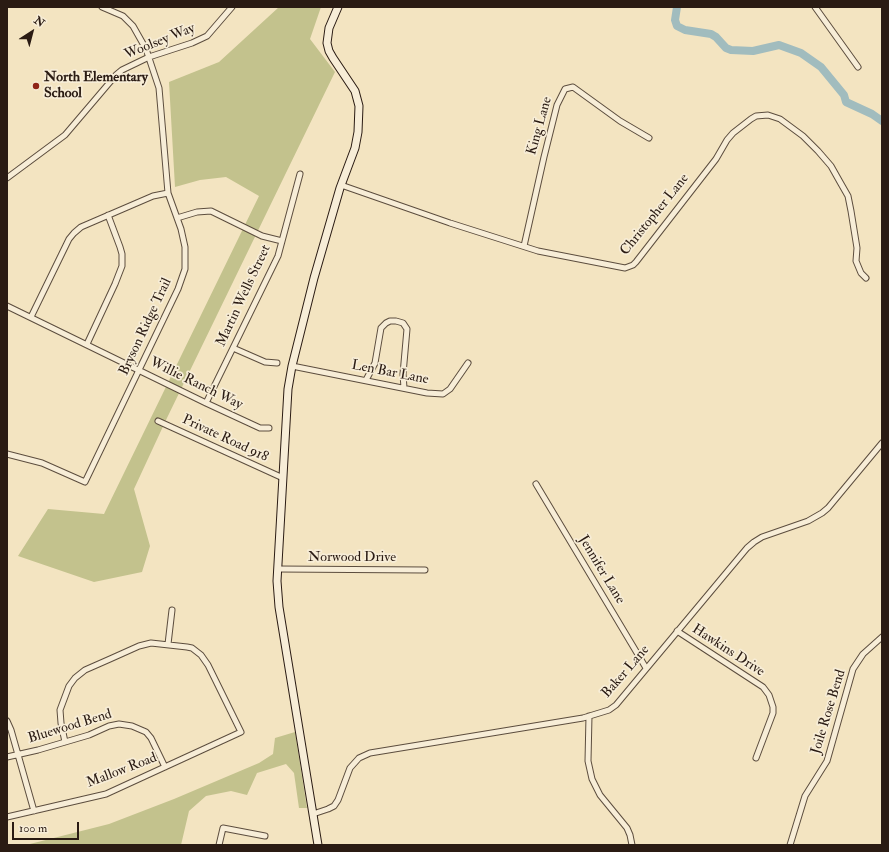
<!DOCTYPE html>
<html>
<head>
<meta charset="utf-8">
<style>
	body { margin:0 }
	#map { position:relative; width:889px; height:852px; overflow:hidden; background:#f3e4c1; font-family:"IM FELL Double Pica",serif }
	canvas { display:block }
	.frame { position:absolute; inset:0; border:8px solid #2a1b13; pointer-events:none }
	.north { position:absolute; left:12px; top:12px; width:40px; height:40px; -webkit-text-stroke:3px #f7edd7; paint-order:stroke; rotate:36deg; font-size:11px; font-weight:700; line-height:16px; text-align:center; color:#2a1b13 }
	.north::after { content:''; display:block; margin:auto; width:14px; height:18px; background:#2a1b13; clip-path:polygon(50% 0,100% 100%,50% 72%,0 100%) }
	.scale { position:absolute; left:12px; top:822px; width:67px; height:18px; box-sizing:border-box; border:2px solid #2a1b13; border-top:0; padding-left:5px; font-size:12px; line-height:14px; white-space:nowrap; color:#2a1b13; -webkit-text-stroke:3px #f7edd7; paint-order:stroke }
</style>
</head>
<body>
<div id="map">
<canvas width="889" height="852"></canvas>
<div class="frame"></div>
<div class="north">N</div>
<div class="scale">100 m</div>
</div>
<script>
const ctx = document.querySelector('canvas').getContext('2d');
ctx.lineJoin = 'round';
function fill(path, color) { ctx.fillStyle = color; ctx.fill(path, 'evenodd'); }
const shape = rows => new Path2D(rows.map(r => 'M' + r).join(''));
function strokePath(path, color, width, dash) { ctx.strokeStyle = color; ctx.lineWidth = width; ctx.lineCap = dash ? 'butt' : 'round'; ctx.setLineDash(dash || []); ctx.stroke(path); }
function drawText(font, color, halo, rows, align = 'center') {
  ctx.font = font + ' "IM FELL Double Pica",serif'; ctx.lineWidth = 3.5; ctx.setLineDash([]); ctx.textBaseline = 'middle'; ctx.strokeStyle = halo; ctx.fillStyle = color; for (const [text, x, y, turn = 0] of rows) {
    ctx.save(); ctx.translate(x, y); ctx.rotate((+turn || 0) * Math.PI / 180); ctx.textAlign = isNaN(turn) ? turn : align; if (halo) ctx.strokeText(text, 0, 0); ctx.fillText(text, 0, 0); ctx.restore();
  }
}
fill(shape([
	[279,7,321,7,310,39,335,72,166,420,134,489,150,546,142,572,94,582,18,556,48,509,104,514,259,196,226,177,200,180,175,187,169,82,219,62],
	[295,732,307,808,299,808,294,773,286,764,257,773,247,795,231,791,206,796,189,811,181,845,26,845,109,824,174,799,259,763,273,754,275,738]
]), '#c3c28d');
strokePath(shape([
	[677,7,675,20,677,26,685,30,711,34,716,37,726,48,731,50,753,51,779,45,801,53,821,67,844,95,846,102,872,114,882,121]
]), '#a1bcbe', 8);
const street = shape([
	[815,7,858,67],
	[7,178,65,135,116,75,122,70,149,57,192,43,207,36,232,7],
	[341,185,450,223,538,251,625,268,633,265,636,262,716,159,727,140,733,133,751,119,756,116,768,115,780,119,803,136,818,151,831,166,840,182,848,196,851,211,857,248,856,261,861,273,866,278],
	[177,218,197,212,211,211,262,236,282,241],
	[524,246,544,157,557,105,565,89,573,87,620,121,649,138],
	[7,306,206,403,260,428,269,428],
	[31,317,69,239,74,233,81,227,153,196,168,193],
	[87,344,115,284,122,266,122,254,120,247,108,215],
	[233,348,265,362,277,363],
	[292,366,427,393,443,394,450,389,468,363],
	[366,380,375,363,381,328,386,323,390,321,396,321,403,323,407,329,403,374,404,388],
	[206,403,278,256,300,174],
	[158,421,283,478],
	[7,454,42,463,85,482,178,289,185,269,185,247,181,229,168,193,159,88,146,49,133,26,123,16,102,7],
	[536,484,646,668],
	[278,569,425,570],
	[677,631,763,687,769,695,773,707,773,713,756,758],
	[168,644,172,610],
	[589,716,588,761,592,779,600,795,627,828,630,835,632,845],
	[7,721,11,730,34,811],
	[7,757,38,750,89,735,109,726,119,724,132,726,146,732,151,738,165,767],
	[313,814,328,809,334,806,338,800,350,768,359,758,370,753,583,718,609,710,616,705,747,548,754,542,762,537,808,521,822,513,828,508,882,443],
	[7,817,106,794,241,732,208,665,201,655,192,648,187,647,151,643,139,646,110,659,85,670,75,678,69,686,60,710,61,723,65,742],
	[219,845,223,828,265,836],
	[790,845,805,796,827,761,853,669,863,654,882,637]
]);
const secondary = shape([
	[318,845,279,607,277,581,288,389,292,366,314,278,340,188,355,148,358,132,359,106,355,91,333,58,329,51,327,43,329,28,338,7]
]);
strokePath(street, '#5c4d3e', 7);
strokePath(secondary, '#2a1b13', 9);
strokePath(street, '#f7edd7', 5);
strokePath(secondary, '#f7edd7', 7);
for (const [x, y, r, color] of [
	[36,86,4,"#8f2418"]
]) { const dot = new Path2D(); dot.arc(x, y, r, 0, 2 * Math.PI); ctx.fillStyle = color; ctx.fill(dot); strokePath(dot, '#f7edd7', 1.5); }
drawText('14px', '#2a1b13', '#f7edd7', [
	["Woolsey Way",160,42,-22],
	["King Lane",540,126,-74],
	["Christopher Lane",655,215,-51],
	["Martin Wells Street",244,296,-65],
	["Bryson Ridge Trail",146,327,-65],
	["Len Bar Lane",390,373,11],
	["Willie Ranch Way",196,384,26],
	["Private Road 918",225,439,25],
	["Norwood Drive",352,558],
	["Jennifer Lane",601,570,59],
	["Hawkins Drive",728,651,33],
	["Baker Lane",626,672,-49],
	["Joile Rose Bend",829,712,-73],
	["Bluewood Bend",70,727,-17],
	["Mallow Road",122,771,-21]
]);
drawText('bold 14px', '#2a1b13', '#f7edd7', [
	["North Elementary",44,78],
	["School",44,94]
], 'left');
</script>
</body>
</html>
